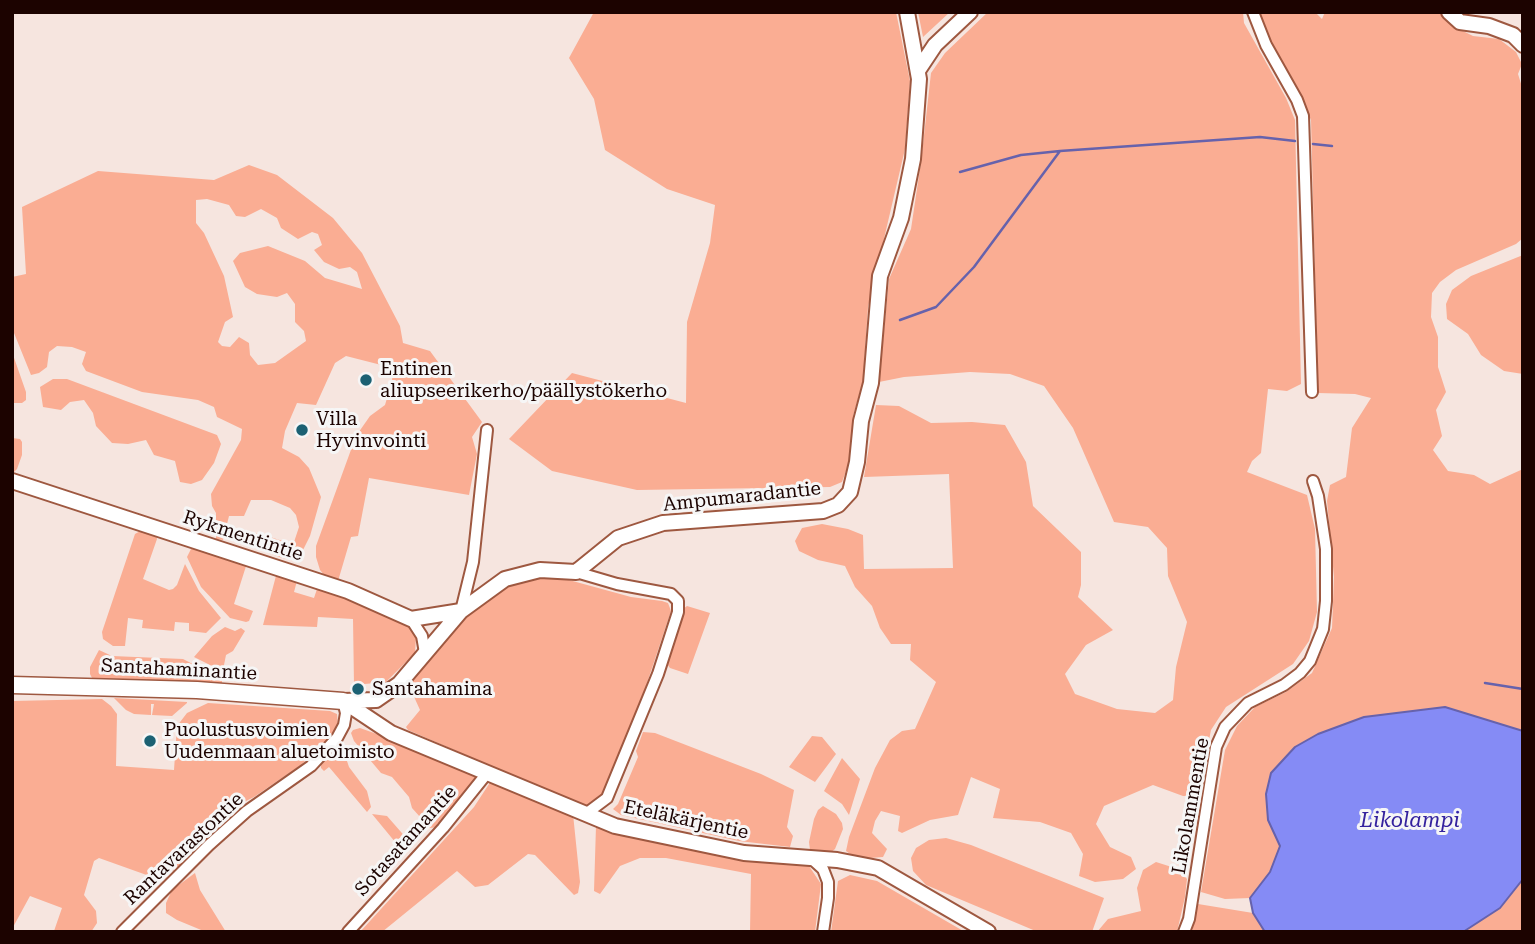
<!DOCTYPE html>
<html>
<head>
<meta charset="utf-8">
<style>
	body { margin:0 }
	#map { position:relative; width:1535px; height:944px; overflow:hidden; background:#f6e5df; font-family:"Roboto Serif",serif }
	canvas { display:block }
	.frame { position:absolute; inset:0; border:14px solid #1c0300; pointer-events:none }
</style>
</head>
<body>
<div id="map">
<canvas width="1535" height="944"></canvas>
<div class="frame"></div>
</div>
<script>
const ctx = document.querySelector('canvas').getContext('2d');
ctx.lineJoin = 'round';
function fill(path, color) { ctx.fillStyle = color; ctx.fill(path, 'evenodd'); }
const shape = rows => new Path2D(rows.map(r => 'M' + r).join(''));
function strokePath(path, color, width, dash) { ctx.strokeStyle = color; ctx.lineWidth = width; ctx.lineCap = dash ? 'butt' : 'round'; ctx.setLineDash(dash || []); ctx.stroke(path); }
function drawText(font, color, halo, rows, align = 'center') {
  ctx.font = font + ' "Roboto Serif",serif'; ctx.lineWidth = 6; ctx.setLineDash([]); ctx.textBaseline = 'middle'; ctx.strokeStyle = halo; ctx.fillStyle = color; for (const [text, x, y, turn = 0] of rows) {
    ctx.save(); ctx.translate(x, y); ctx.rotate((+turn || 0) * Math.PI / 180); ctx.textAlign = isNaN(turn) ? turn : align; if (halo) ctx.strokeText(text, 0, 0); ctx.fillText(text, 0, 0); ctx.restore();
  }
}
fill(shape([
	[594,12,896,12,910,81,905,149,868,307,863,381,853,416,850,460,842,482,830,487,637,490,552,471,509,439,572,373,686,403,687,322,710,243,715,205,667,189,605,150,594,99,569,58],
	[918,12,950,12,923,37],
	[988,12,1243,12,1244,23,1286,98,1295,120,1301,384,1287,391,1268,389,1261,453,1252,461,1247,472,1307,495,1315,529,1317,612,1309,641,1293,664,1226,707,1211,730,1198,796,1183,796,1153,785,1104,806,1096,824,1110,847,1131,857,1136,869,1123,879,1095,882,1079,876,1083,854,1071,833,1040,822,993,818,1000,789,971,777,958,815,930,820,902,833,898,831,900,816,881,811,875,821,872,833,887,849,883,857,857,859,846,851,849,837,875,768,890,740,902,731,915,729,936,682,910,660,911,644,891,644,880,628,872,606,855,587,845,566,818,560,799,551,795,541,802,528,822,524,848,529,863,535,864,569,953,568,949,474,864,477,876,405,899,406,931,423,972,422,1005,425,1026,462,1033,506,1081,552,1081,585,1078,597,1113,630,1086,645,1065,674,1075,694,1117,709,1155,713,1173,700,1176,667,1187,622,1168,576,1167,548,1148,527,1114,522,1073,428,1044,386,1010,374,970,372,904,377,879,382,889,279,911,229,921,162,931,73,945,53],
	[1260,12,1315,12,1322,19,1325,12,1440,12,1453,26,1473,36,1499,39,1516,52,1522,64,1518,74,1523,90,1523,238,1516,244,1456,270,1440,282,1432,293,1431,317,1438,337,1438,367,1446,392,1436,410,1442,436,1433,450,1448,471,1474,475,1490,484,1523,469,1523,788,1277,932,1192,932,1198,904,1253,913,1250,898,1225,899,1201,892,1225,750,1237,726,1255,707,1286,692,1312,673,1332,628,1334,577,1327,501,1330,485,1346,477,1352,428,1371,398,1355,394,1318,393,1311,120,1291,76,1272,46],
	[249,165,277,175,333,218,362,253,400,326,403,343,430,351,482,422,472,437,477,454,469,495,369,478,358,536,351,537,338,581,325,576,320,570,316,557,316,546,356,436,370,416,385,405,392,381,393,368,346,356,335,363,316,405,297,403,285,431,282,448,299,457,309,468,321,497,310,536,300,556,285,559,247,545,249,537,257,533,286,542,294,542,299,527,296,515,290,508,271,500,251,500,244,516,229,516,223,540,216,539,216,513,212,506,211,494,241,440,242,429,217,417,214,407,198,400,142,392,86,371,82,364,86,352,72,347,57,346,49,352,47,367,39,373,31,375,14,333,12,277,26,274,22,207,98,171,214,180],
	[207,199,229,205,236,216,245,217,261,209,277,218,281,228,298,239,312,232,318,234,322,245,314,250,324,262,339,269,350,267,357,272,362,289,325,278,305,261,268,246,240,253,233,261,245,287,257,294,277,297,287,293,295,304,295,322,304,331,306,341,275,363,258,365,250,355,249,343,239,337,230,347,222,346,218,342,225,322,233,317,224,276,204,233,196,223,196,200],
	[1523,255,1523,374,1504,371,1481,355,1468,334,1447,319,1446,304,1452,290,1471,276],
	[12,352,26,392,26,400,22,403,12,403],
	[53,379,67,379,217,435,221,444,214,463,202,480,191,484,180,482,175,461,154,455,146,440,128,444,112,443,96,426,93,413,84,400,70,402,61,410,43,407,40,387],
	[12,438,20,439,22,442,22,455,17,469,13,473],
	[142,530,156,535,157,539,143,579,169,590,173,589,177,585,185,564,199,591,221,618,206,633,189,631,189,623,175,622,174,631,142,628,143,620,128,618,125,646,113,646,103,639,102,632,135,534],
	[200,546,247,563,234,604,253,611,249,621,246,622,230,618,201,587,187,557,191,549],
	[277,572,298,577,294,592,314,598,319,583,405,623,416,637,415,653,386,682,354,685,353,619,318,617,317,627,263,625],
	[558,577,631,597,662,601,668,603,671,611,640,704,603,793,590,805,581,805,408,730,406,727,420,710,411,690,410,682,413,676,459,620,504,587,530,578],
	[687,606,710,613,688,674,670,668,667,664,683,609],
	[225,627,235,631,241,628,245,631,233,651,226,655,223,670,220,670,194,657,212,636],
	[99,650,112,656,183,659,222,679,222,683,93,680,90,674,90,667],
	[114,698,187,702,187,703,172,716,152,715,154,704,151,704,151,715,134,714,126,710],
	[102,699,111,706,117,714,116,766,174,770,177,726,187,713,208,703,330,711,337,714,338,725,328,739,301,765,254,797,226,811,200,835,180,865,165,876,155,878,99,858,94,861,84,895,96,911,97,923,91,932,54,931,62,908,30,896,12,929,12,701],
	[360,728,441,757,474,772,476,780,438,827,430,828,412,808,409,797,392,777,381,773,354,741,351,733,353,730],
	[643,732,655,733,761,774,794,790,787,827,793,836,790,847,739,841,621,815,613,809,618,804,638,757,636,751],
	[812,736,822,737,836,754,815,782,789,767],
	[338,748,345,755,349,767,367,791,371,807,367,812,329,767,324,771,321,768,321,761],
	[842,758,860,779,849,815,842,804,824,791],
	[491,781,573,814,580,882,578,893,574,895,535,855,528,854,488,885,475,887,457,871,382,932,360,932,474,807],
	[823,806,836,814,842,823,843,829,835,849,830,853,818,854,810,850,809,842,814,819,818,810],
	[372,814,387,816,408,840,410,843,405,854],
	[596,826,610,833,745,861,809,866,821,884,815,932,750,932,751,874,666,858,640,858,620,866,600,894,594,891],
	[946,838,971,845,1104,898,1092,932,1038,932,926,885,913,871,911,858,916,848,929,840],
	[1156,862,1178,869,1187,879,1185,897,1177,932,1097,932,1108,919,1141,911,1137,888,1143,870],
	[195,873,200,890,226,932,206,932,177,920,166,913,166,903,172,890],
	[850,875,877,881,965,932,831,932,838,881],
	[1523,879,1523,932,1463,932,1500,908]
]), '#faad93');
const water = shape([
	[1445,707,1523,731,1523,879,1500,908,1463,932,1265,932,1253,913,1250,898,1270,872,1280,846,1268,820,1266,794,1271,773,1295,747,1318,734,1364,717,1445,707]
]);
fill(water, '#858bf5');
strokePath(water, '#6662ac', 2);
strokePath(shape([
	[1313,144,1332,146],
	[960,172,1021,155,1060,151,1260,137,1295,141],
	[900,320,936,307,974,267,1060,151],
	[1485,683,1523,689]
]), '#6662ac', 2.5);
const minor = shape([
	[1253,12,1266,45,1297,100,1303,116,1312,392],
	[576,572,617,584,671,594,678,601,678,612,658,674,607,798,587,813],
	[461,611,473,562,487,430],
	[411,619,422,636,425,653],
	[812,859,823,869,828,882,828,898,823,932],
	[122,932,209,845,247,811,311,766,337,738,344,725,346,713,343,701],
	[348,932,443,828,488,772],
	[1184,932,1189,919,1216,747,1225,727,1248,703,1284,685,1300,673,1310,661,1323,629,1326,601,1326,549,1318,496,1313,481]
]);
const tertiary = shape([
	[1449,12,1460,22,1489,26,1513,35,1523,45],
	[919,69,935,45,970,12],
	[12,481,348,591,411,619,461,611],
	[343,701,376,700,399,684,461,611,505,579,540,570,576,572,618,538,663,523,823,511,838,505,850,492,857,462,861,421,871,383,880,276,901,218,913,159,919,79,907,12],
	[343,701,391,733,615,826,744,853,837,860,878,868,988,932]
]);
const secondary = shape([
	[12,685,197,690,343,701]
]);
strokePath(minor, '#9e5840', 14);
strokePath(tertiary, '#9e5840', 18);
strokePath(secondary, '#9e5840', 19);
strokePath(minor, '#fff', 10);
strokePath(tertiary, '#fff', 14);
strokePath(secondary, '#fff', 16);
for (const [x, y, r, color] of [
	[366,380,7,"#1c6173"],
	[302,430,7,"#1c6173"],
	[358,689,7,"#1c6173"],
	[150,741,7,"#1c6173"]
]) { const dot = new Path2D(); dot.arc(x, y, r, 0, 2 * Math.PI); ctx.fillStyle = color; ctx.fill(dot); strokePath(dot, '#f6f6f6', 2.5); }
drawText('19px', '#1c0300', '#f6f6f6', [
	["Entinen",380,369],
	["aliupseerikerho/päällystökerho",380,391],
	["Villa",316,419],
	["Hyvinvointi",316,441],
	["Santahamina",372,689],
	["Puolustusvoimien",164,730],
	["Uudenmaan aluetoimisto",164,752]
], 'left');
drawText('19px', '#1c0300', '#f6f6f6', [
	["Ampumaradantie",742,497,-6],
	["Rykmentintie",243,536,18],
	["Santahaminantie",179,670,3],
	["Likolammentie",1191,806,-80],
	["Eteläkärjentie",686,820,12],
	["Sotasatamantie",406,841,-48],
	["Rantavarastontie",184,849,-43]
]);
drawText('italic 21px', '#34229e', '#f6f6f6', [
	["Likolampi",1410,821]
]);
</script>
</body>
</html>
